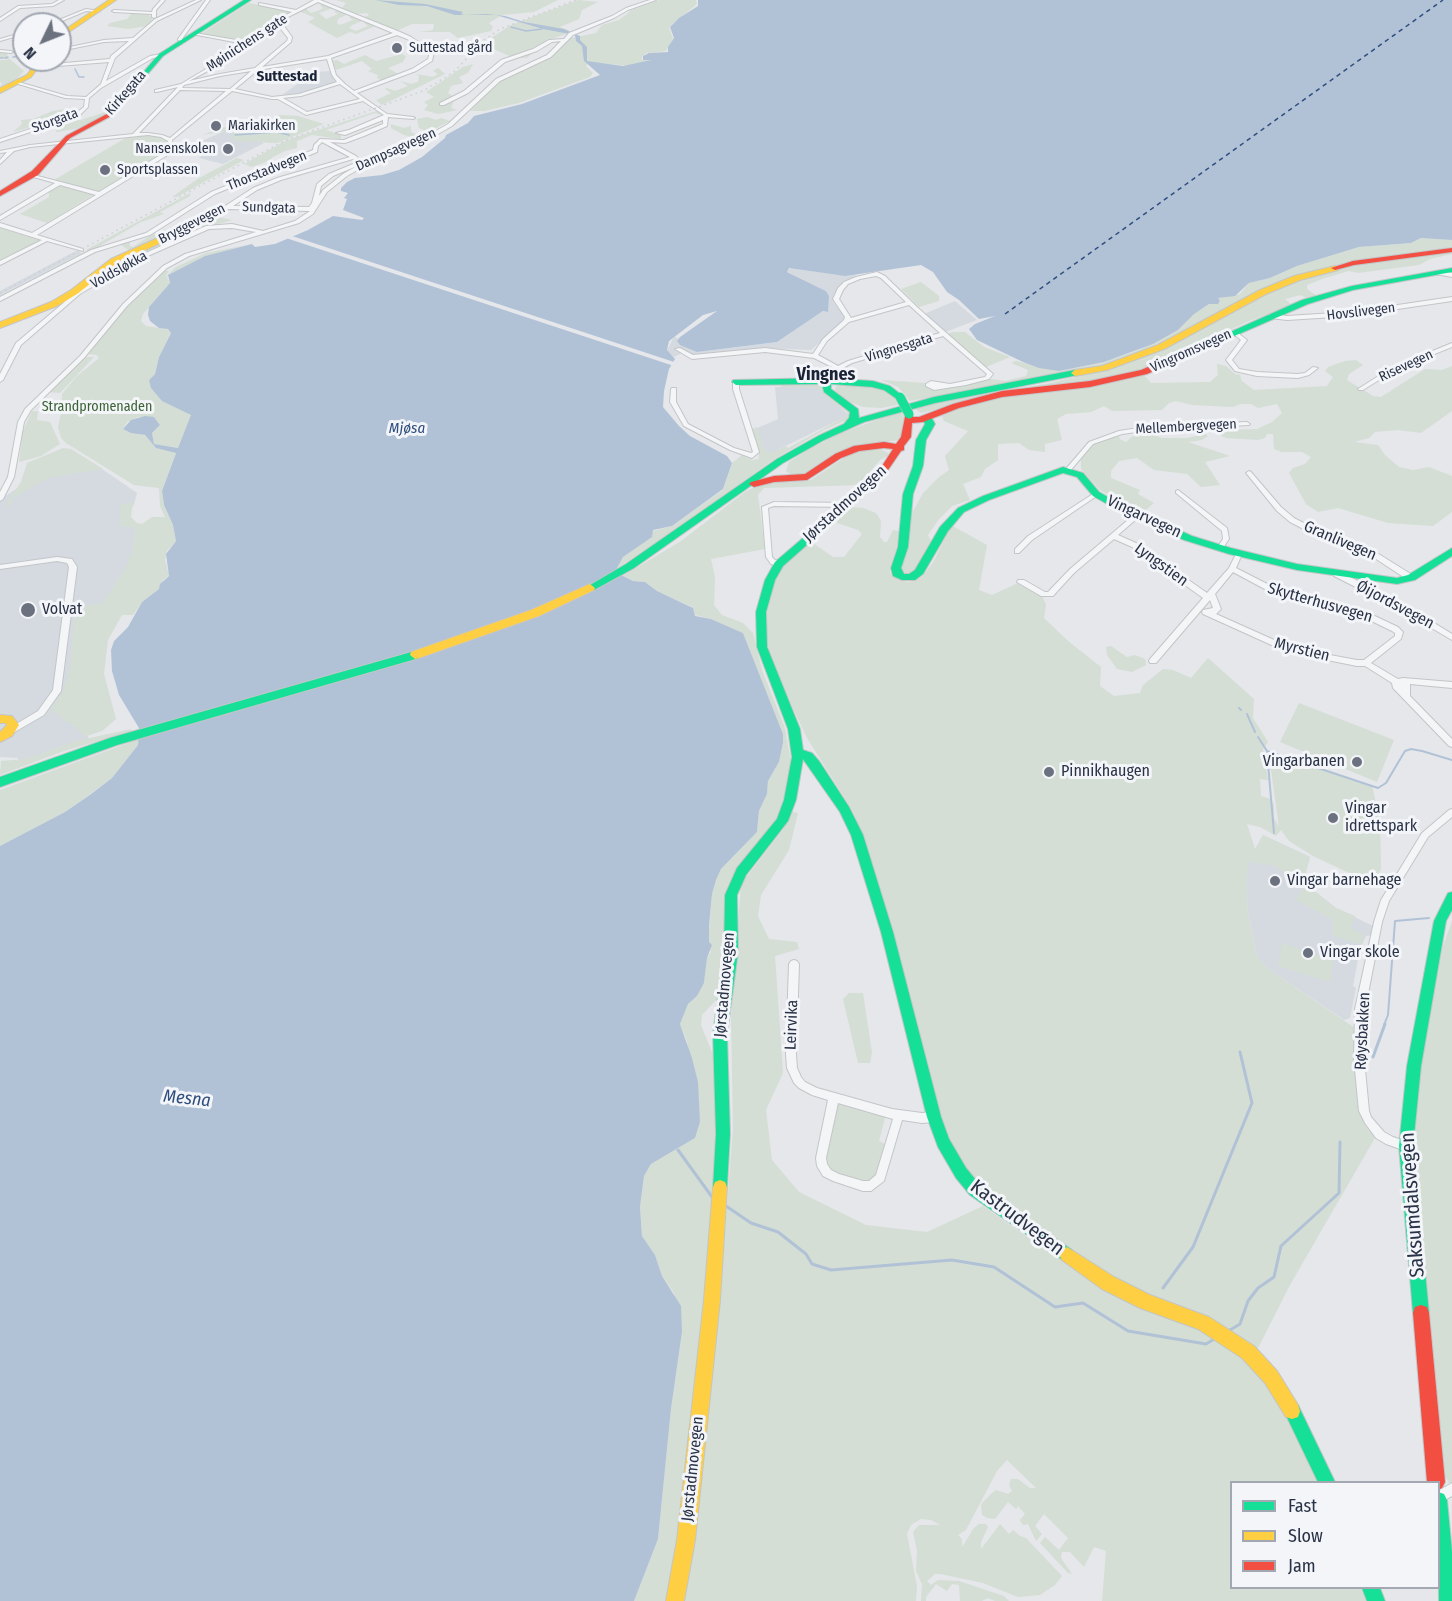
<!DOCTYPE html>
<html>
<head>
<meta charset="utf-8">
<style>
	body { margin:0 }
	#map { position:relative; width:1452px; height:1601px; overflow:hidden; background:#e5e7ea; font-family:"Fira Sans Condensed",sans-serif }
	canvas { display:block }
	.legend { position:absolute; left:1230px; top:1481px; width:210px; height:108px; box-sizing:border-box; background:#f3f5f9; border:2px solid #a2a7b1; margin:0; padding:8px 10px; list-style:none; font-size:18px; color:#293246 }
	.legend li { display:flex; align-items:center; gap:12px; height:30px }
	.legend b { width:30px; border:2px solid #a2a7b1 }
	.north { position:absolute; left:12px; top:12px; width:60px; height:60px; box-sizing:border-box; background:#f3f5f9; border:2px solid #a2a7b1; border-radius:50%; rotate:227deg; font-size:16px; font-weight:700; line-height:24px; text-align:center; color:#293246 }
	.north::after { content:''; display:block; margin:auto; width:21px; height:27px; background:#6b717f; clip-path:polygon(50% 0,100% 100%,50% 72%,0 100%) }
</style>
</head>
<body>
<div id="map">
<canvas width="1452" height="1601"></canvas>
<ul class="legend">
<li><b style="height:8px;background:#16e098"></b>Fast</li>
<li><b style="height:8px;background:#ffcf43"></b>Slow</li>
<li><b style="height:8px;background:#f24e42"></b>Jam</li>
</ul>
<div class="north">N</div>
</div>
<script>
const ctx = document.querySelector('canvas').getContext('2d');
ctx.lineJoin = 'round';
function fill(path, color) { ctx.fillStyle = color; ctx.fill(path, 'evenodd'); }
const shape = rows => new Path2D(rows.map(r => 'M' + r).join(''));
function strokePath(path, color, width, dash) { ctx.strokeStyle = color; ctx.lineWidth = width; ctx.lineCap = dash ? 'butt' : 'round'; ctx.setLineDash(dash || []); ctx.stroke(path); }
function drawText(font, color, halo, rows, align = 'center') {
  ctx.font = font + ' "Fira Sans Condensed",sans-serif'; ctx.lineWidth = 6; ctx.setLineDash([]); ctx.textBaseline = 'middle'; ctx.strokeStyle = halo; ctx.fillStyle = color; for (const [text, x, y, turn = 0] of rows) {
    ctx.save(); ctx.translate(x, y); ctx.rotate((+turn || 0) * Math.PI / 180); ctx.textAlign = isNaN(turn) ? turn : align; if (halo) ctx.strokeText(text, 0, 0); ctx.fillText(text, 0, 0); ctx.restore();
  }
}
fill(shape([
	[330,71,335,81,333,83,300,93,282,95,314,72],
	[225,131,232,132,264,143,223,164,199,158,210,150,190,146],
	[76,251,82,253,0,295,0,291],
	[791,268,838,275,858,274,840,285,833,296,834,303,844,316,844,321,811,350,766,348,694,355,686,351,674,357,667,351,674,336,697,352,777,342,823,311,827,312,829,296,826,291,786,271],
	[955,301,977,320,945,332,924,314],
	[775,387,817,387,849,415,769,454,766,453,755,429,778,419],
	[102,469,137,493,134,504,123,525,137,527,131,566,64,704,91,741,19,766,18,758,0,757,0,500,32,478],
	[1263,835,1310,857,1302,887,1317,893,1336,908,1373,926,1373,935,1366,936,1360,949,1353,986,1356,988,1350,1018,1344,1020,1268,969,1257,957,1248,913,1246,879,1247,865]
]), '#d5dae0');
fill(shape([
	[336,0,558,0,534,12,502,15,489,23,493,27,491,31,458,38,450,32,419,32,433,30,434,24,412,24,396,31,363,18,369,15,367,13,355,14,341,9,346,3],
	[578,0,598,2,582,10,579,19,560,27,569,31,566,34,546,41,527,58,512,57,482,44,511,25],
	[659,0,696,0,697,4,669,27,673,39,666,51,646,53,642,57,642,60,650,60,631,66,589,62,586,66,593,73,590,77,519,103,484,111,470,111,493,87,509,76,549,59,566,39,596,33,602,25,619,20,632,10],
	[249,3,293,12,249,41,201,34],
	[324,4,333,8,319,13,326,19,338,14,334,12,338,10,348,14,338,19,337,23,340,25,353,20,349,17,353,16,364,20,350,26,352,26,349,28,356,31,368,26,364,23,368,22,378,25,356,34,350,32,337,38,308,22,315,18,299,11,305,8,311,13,320,10,323,8,320,6],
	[132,13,149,15,152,18,151,23,148,26,128,29,107,26,110,23,127,19],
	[0,52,8,53,7,57,24,71,15,81,0,88,2,83,0,82,0,60,9,60,0,58],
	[402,54,406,56,403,62,388,68,398,74,382,81,377,78,378,75,368,71,372,69,362,61,336,70,332,61,337,60,344,64,365,55,376,61],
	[473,64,468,73,459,77,463,83,451,86,448,93,455,98,451,108,457,110,438,114,424,110,428,105,424,102,434,97,426,92,463,67],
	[438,68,445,74,382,105,376,100,391,93,385,89,387,88,395,91,408,86,400,81,411,84,418,82,419,76,416,74,433,77,438,74,433,71],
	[72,108,79,109,62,118,13,132,22,124,21,120,33,119,53,111],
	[108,111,96,121,75,129,56,132,57,128,44,128,69,121,81,120],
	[377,111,382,115,375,113,326,130,341,135,341,139,312,135,297,141,297,148,285,151,271,158,273,159,252,167,244,164,287,140],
	[279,115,298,116,324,124,277,143,232,141,233,134,226,131,202,135,225,127,242,130,264,127,271,125],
	[428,117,436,120,441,118,450,121,417,138,404,135,391,128,391,124,404,128,411,126,411,132,418,135,426,131,419,128,417,119],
	[146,135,160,136,166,140,169,147,165,153,100,192,54,180,129,136],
	[237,158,244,160,177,197,172,197,199,178],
	[60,185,93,195,47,223,20,214,49,197,49,190],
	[190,193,190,196,160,212,164,214,141,222,91,251,86,250],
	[206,214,209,217,131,252,120,244,130,242,130,246,133,247,151,235],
	[218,217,232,220,194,231,162,246,88,286,115,263],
	[0,228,42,241,0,262],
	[1421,238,1452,240,1452,247,1298,276,1145,352,1090,369,910,401,898,387,881,380,926,383,928,389,936,390,991,379,1005,381,1026,376,1028,370,1011,363,1016,361,1059,371,1103,362,1138,350,1178,330,1193,314,1209,304,1218,304,1220,301,1217,298,1240,294,1249,283,1270,278,1297,266,1359,247,1411,243],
	[247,245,205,256,168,275,167,278,170,283,143,314,141,321,146,326,167,329,171,332,159,357,155,374,149,380,156,393,191,415,191,417,178,448,154,444,152,433,160,425,154,417,138,417,127,422,123,429,146,436,156,448,176,452,162,491,164,505,173,525,176,541,167,551,165,560,169,575,163,580,159,589,142,602,133,615,122,615,108,640,104,674,116,719,102,731,84,737,74,725,66,721,51,709,62,693,70,670,74,618,82,615,86,606,103,603,127,565,133,546,135,528,120,526,121,504,133,502,131,517,137,523,142,524,152,517,165,517,160,506,159,488,134,485,66,443,61,438,58,427,62,409,62,394,76,377,99,358,97,355,88,354,129,302,163,270,169,271,164,278,176,267,206,253],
	[1452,252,1452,254,1430,259,1419,265,1358,273,1349,271,1322,279,1307,285,1307,289,1317,296,1308,299,1301,295,1285,299,1292,305,1247,322,1140,371,1111,379,1021,389,921,413,913,407,1050,383,1110,369,1168,347,1260,297,1294,282,1353,265],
	[921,282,939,296,939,301,919,307,901,289],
	[953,332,965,332,984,347,1010,357,986,367,947,334],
	[86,357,94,357,60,393,47,392],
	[1356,360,1363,365,1349,374,1347,380,1373,396,1381,397,1425,369,1442,370,1452,366,1452,411,1421,433,1398,430,1375,432,1369,438,1354,442,1378,445,1385,455,1399,467,1413,470,1429,467,1452,476,1452,512,1433,526,1388,523,1338,508,1318,512,1306,504,1289,473,1293,468,1305,464,1311,457,1302,452,1282,452,1274,449,1273,434,1267,434,1265,438,1258,440,1226,438,1218,434,1221,430,1257,429,1272,422,1282,413,1277,404,1258,408,1251,404,1240,404,1233,407,1192,405,1176,401,1169,403,1162,410,1112,411,1104,406,1091,412,1066,414,1057,419,1062,440,1045,444,1045,452,1029,450,1019,443,998,444,998,460,985,469,981,477,963,484,970,500,952,506,939,519,928,535,932,543,917,570,906,574,901,569,908,544,911,515,923,493,938,478,949,470,945,456,968,431,944,421,941,414,973,403,1015,394,1106,384,1143,374,1151,383,1210,382,1218,375,1217,364,1226,366,1235,374,1240,375,1242,381,1254,390,1327,386,1333,377,1325,371,1328,367,1345,361],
	[853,383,880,388,893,395,901,404,882,408,863,407,850,402,836,393,835,389,837,386],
	[780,384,820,385,830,398,851,410,849,419,824,430,773,460,669,535,617,568,623,557,651,537,653,531,672,526,723,490,732,463,742,455,752,460,759,459,758,448,752,429,757,427,764,449,770,453,786,446,788,448,848,415,846,411,830,401,816,387,781,387],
	[904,410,906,416,903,436,900,440,874,443,803,475,791,475,786,471,789,462,809,449,844,432],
	[32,411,38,411,37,420,50,422,60,444,41,456,19,462,23,431],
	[1117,434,1121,440,1126,442,1133,436,1154,435,1162,438,1187,438,1205,434,1208,436,1202,440,1188,442,1230,456,1205,462,1220,485,1201,487,1187,474,1154,470,1137,458,1119,461,1111,471,1111,478,1140,490,1138,494,1154,503,1142,513,1100,490,1081,469,1081,457,1095,444],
	[63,448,71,449,103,469,48,478,13,498,11,505,5,506,21,482,27,463],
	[874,449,882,450,888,453,888,456,880,460,859,485,764,488,758,495,765,549,711,559,715,578,714,605,722,615,743,623,753,633,762,670,785,728,792,768,782,810,774,825,733,875,727,887,726,954,723,982,718,998,702,1015,701,1025,716,1062,720,1128,711,1249,682,1516,668,1601,634,1601,658,1539,671,1409,682,1332,674,1293,662,1276,655,1255,642,1236,640,1207,644,1176,651,1164,695,1138,700,1122,687,1041,680,1024,688,1004,697,996,704,983,707,958,711,952,708,942,712,894,716,880,721,869,757,832,759,811,767,794,768,781,779,762,783,743,783,734,743,633,711,619,695,615,692,607,657,591,645,582,633,581,623,576,681,541,745,492,763,483,811,480,853,452],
	[850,507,863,508,876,513,881,521,880,537,884,542,887,542,893,530,902,532,890,568,890,573,900,580,909,582,922,577,934,561,951,525,987,545,979,590,992,595,1018,583,1031,588,1042,596,1046,605,1044,618,1068,641,1101,667,1100,686,1114,696,1140,693,1143,685,1163,669,1173,670,1191,678,1208,658,1254,699,1253,718,1268,742,1263,749,1268,780,1260,779,1261,796,1271,799,1274,805,1274,818,1279,827,1269,756,1301,762,1372,786,1380,821,1381,869,1378,876,1371,879,1347,872,1313,856,1289,841,1281,830,1276,836,1260,827,1247,824,1255,849,1263,835,1310,857,1303,883,1272,865,1249,862,1246,879,1248,913,1257,957,1268,969,1355,1028,1357,1102,1367,1128,1376,1136,1290,1285,1256,1352,1134,1292,1003,1206,971,1178,951,1144,927,1076,873,869,854,813,807,738,768,656,763,627,776,578,782,568,810,541,833,557,844,557,862,534,858,530,837,523,837,518],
	[1111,646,1127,657,1135,655,1145,659,1146,665,1132,672,1117,669,1107,655,1106,647],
	[1299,703,1394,740,1377,782,1280,742],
	[131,729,132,731,64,751,0,775,1,761,25,759,76,741],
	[139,739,138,745,112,778,65,812,0,846,0,790],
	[790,811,798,813,789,850,761,895,758,916,769,939,797,942,799,949,775,956,783,1073,766,1110,772,1160,799,1192,866,1225,927,1232,983,1206,1027,1237,1202,1330,1244,1357,1265,1379,1298,1432,1321,1482,1232,1482,1232,1588,1361,1588,1366,1601,1102,1601,1106,1551,1094,1547,1084,1567,1070,1552,1062,1552,1061,1558,1072,1574,1068,1573,1040,1543,1045,1537,1059,1550,1068,1538,1044,1514,1035,1526,1042,1534,1036,1541,1028,1524,1023,1525,1020,1520,1025,1514,1018,1506,1016,1509,1008,1502,995,1519,987,1518,982,1515,981,1504,992,1493,996,1490,1008,1494,1012,1491,1009,1485,1011,1479,1018,1479,1030,1488,1036,1488,1007,1460,997,1471,966,1530,958,1535,962,1539,962,1547,974,1528,979,1524,986,1524,988,1527,981,1542,981,1549,1000,1524,1009,1534,1013,1530,1020,1536,1026,1538,1062,1576,1055,1585,1040,1595,1018,1597,983,1583,940,1574,935,1574,927,1581,931,1585,938,1580,959,1581,1004,1596,1009,1601,995,1601,988,1598,982,1601,960,1601,959,1585,952,1584,947,1591,936,1584,926,1597,926,1601,921,1601,922,1584,916,1571,917,1551,913,1532,919,1525,940,1525,931,1520,921,1519,911,1525,907,1534,917,1586,916,1601,683,1601,697,1524,718,1321,733,1129,731,1017,741,884,784,828],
	[1304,887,1317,893,1336,908,1355,916,1351,928,1364,935,1362,945,1332,935,1333,922,1330,918,1296,900],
	[1452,921,1452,1487,1442,1472,1413,1145,1420,1060,1443,946],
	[1282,943,1333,960,1330,982,1278,966],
	[849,993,863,993,872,1053,870,1063,858,1063,843,999],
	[838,1103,886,1114,879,1141,885,1144,875,1179,865,1183,832,1172,828,1167,824,1156,835,1106]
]), '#d4ded5');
fill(shape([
	[375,0,425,4,463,12,461,14,465,15,487,14,505,16,524,22,564,29,580,36,580,40,587,47,587,61,623,66,651,60,643,60,643,56,649,53,668,52,668,47,674,38,670,27,679,18,698,6,698,0,1452,0,1452,240,1421,238,1411,243,1359,247,1297,266,1270,278,1249,283,1235,296,1218,298,1220,301,1218,304,1209,304,1194,314,1178,330,1153,344,1104,362,1059,371,1039,368,1023,362,977,340,969,329,975,324,995,316,979,319,959,300,947,292,933,272,921,265,845,276,789,268,787,272,826,291,829,296,828,312,823,311,777,342,697,352,680,345,677,341,680,337,717,311,703,315,669,341,667,350,675,359,669,369,664,391,663,407,679,426,690,436,727,456,732,463,723,489,672,526,653,530,652,537,623,557,617,568,623,576,633,581,645,582,657,591,693,608,695,616,711,619,743,633,783,734,783,743,779,762,768,781,767,794,759,811,757,832,721,869,716,880,712,894,709,926,709,942,712,945,707,958,704,983,697,996,688,1004,680,1024,692,1058,698,1082,700,1122,695,1138,651,1164,644,1176,640,1207,642,1236,655,1255,662,1276,681,1306,682,1332,671,1409,658,1539,634,1601,0,1601,0,846,65,812,91,794,112,778,138,745,139,728,119,695,112,671,111,650,114,641,128,627,142,602,159,589,160,584,169,576,166,554,176,541,173,525,164,505,162,491,176,453,156,448,145,435,131,433,123,429,131,420,145,416,154,417,160,425,152,433,154,444,178,448,191,415,162,401,151,388,149,380,155,374,159,357,171,333,168,329,159,328,150,321,148,315,149,307,170,283,168,275,205,256,252,244,255,247,275,244,308,230,333,216,362,220,364,218,343,210,347,199,344,198,348,193,341,191,341,188,347,182,355,178,382,175,399,170,422,157,445,138,446,135,468,123,474,116,522,104,600,75,584,61,582,46,576,41,575,35,543,29,496,15,455,15,427,6,399,5]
]), '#b1c2d7');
fill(shape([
	[288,235,289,235,677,363,674,366,283,237]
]), '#e5e7ea');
strokePath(shape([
	[511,27,526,31,542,29],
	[13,57,24,56],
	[0,58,3,58],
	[5,58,8,57],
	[75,69,79,77,84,77],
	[235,135,277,132,289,135],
	[329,146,344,154]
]), '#b1c2d7', 1.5);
strokePath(shape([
	[1239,708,1241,710],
	[1247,714,1255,732],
	[1258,737,1267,751,1378,788,1386,783,1405,751,1411,749,1422,751,1452,760],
	[1267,752,1274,833],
	[1384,1025,1388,1015,1395,921,1429,918]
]), '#b1c2d7', 2);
strokePath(shape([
	[1373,1057,1385,1024],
	[678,1150,712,1197],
	[726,1206,751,1223,778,1232,806,1254,812,1264,831,1270,952,1260,994,1267,1055,1307,1083,1303,1128,1331,1206,1344,1216,1338],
	[1163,1288,1193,1247,1252,1103,1240,1052],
	[1230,1330,1240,1324,1248,1301,1258,1288,1274,1277,1281,1246,1339,1193,1340,1142]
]), '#b1c2d7', 3);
strokePath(shape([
	[1005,314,1443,0]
]), '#2f4e7e', 1.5, [4.5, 4]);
const street = shape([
	[59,0,64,0,53,6,20,8,0,21,0,18,18,6,52,4,59,0],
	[161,0,165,0,156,10,156,17,154,18,152,17,152,14,114,12,112,11,114,10,152,12,153,9,161,0],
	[196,0,201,0,157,21,115,58,106,81,150,56,161,54,163,54,163,56,153,58,101,88,89,98,88,107,79,116,0,142,0,139,75,114,84,107,85,99,65,98,15,83,15,81,67,96,86,97,101,84,109,62,45,67,43,66,43,65,110,59,111,56,129,41,104,42,60,51,60,49,104,40,133,38,155,19,196,0],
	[206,0,210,0,182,39,186,41,184,42,178,40,178,39,206,0],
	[314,0,320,0,400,32,411,37,434,52,432,61,416,71,357,93,387,114,413,117,415,118,413,119,388,117,387,126,364,136,345,143,330,142,356,156,360,160,357,166,333,176,321,186,319,196,323,190,343,174,371,158,427,136,448,124,496,79,547,55,561,41,552,42,537,51,505,62,468,93,444,105,440,105,440,103,464,91,501,60,533,49,549,40,564,39,569,33,612,16,626,8,650,0,656,0,628,10,614,18,573,35,551,57,500,81,452,126,431,138,375,160,347,176,327,192,313,214,299,223,189,256,167,268,127,306,84,358,31,410,24,422,14,477,3,499,0,501,0,492,8,477,18,422,25,409,80,356,123,304,163,266,185,254,256,232,232,228,209,229,134,262,80,294,21,345,3,380,0,382,0,374,16,343,74,294,72,292,73,291,77,291,130,260,206,226,232,224,263,231,295,221,310,211,228,209,221,215,216,214,222,208,253,188,277,178,350,157,322,142,318,146,317,152,215,194,150,235,95,252,2,300,0,301,0,297,91,250,146,233,211,192,313,150,314,145,320,139,344,140,383,124,383,120,345,135,336,133,349,130,384,115,363,101,306,115,278,99,272,99,232,91,172,140,173,148,166,156,37,235,83,249,83,251,47,241,0,265,0,261,42,240,0,227,0,223,32,233,96,195,60,185,0,220,0,216,55,183,30,176,30,174,99,192,162,154,169,148,168,141,161,137,148,135,30,147,14,151,0,164,0,160,7,152,0,153,0,151,30,145,133,134,178,87,157,92,155,92,155,90,181,84,226,57,245,44,197,35,195,35,195,33,248,42,282,17,292,12,259,5,259,3,296,10,314,0],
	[318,2,393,33,328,56,262,67,291,42,292,37,284,26,278,24,284,19,318,2],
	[275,26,280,28,288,38,287,41,255,68,220,74,189,81,230,59,275,26],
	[397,35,407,39,430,52,428,59,412,69,354,91,345,84,336,75,331,58,397,35],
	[327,59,332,75,337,82,299,94,272,97,235,89,258,70,327,59],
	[251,71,230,89,182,88,184,85,220,76,251,71],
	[340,84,360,99,307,112,283,98,301,96,340,84],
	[180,90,226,91,170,138,162,135,148,133,139,133,180,90],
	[353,159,355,160,353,164,329,174,317,184,312,203,309,207,233,206,257,190,281,180,353,159],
	[86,9,100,11,98,12,86,11,55,24,49,24,86,9],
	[24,32,24,34,0,41,0,39,24,32],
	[0,50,11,51,13,52,11,53,0,52,0,50],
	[1438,271,1452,273,1452,277,1436,274,1436,272,1438,271],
	[877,272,885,276,918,308,992,373,993,374,989,379,966,385,934,390,926,386,926,384,931,381,950,384,985,377,987,374,943,336,852,363,833,373,828,382,826,383,823,381,829,371,834,368,814,358,765,352,692,359,675,349,680,348,693,355,765,348,813,354,823,339,844,320,845,317,833,299,838,288,844,282,856,277,877,272],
	[876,276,881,278,906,302,851,318,839,299,843,290,848,284,860,279,876,276],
	[909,305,940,333,848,361,838,366,818,355,827,341,849,322,909,305],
	[1452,297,1452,301,1350,316,1287,320,1270,318,1267,316,1270,314,1287,316,1350,312,1452,297],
	[1234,330,1247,340,1232,360,1239,369,1257,372,1298,374,1305,373,1313,367,1318,368,1309,375,1298,378,1257,376,1235,371,1226,360,1241,340,1231,332,1234,330],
	[1452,343,1452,347,1395,370,1363,390,1359,390,1358,389,1391,368,1452,343],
	[736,380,739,382,739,389,759,452,752,458,730,450,684,426,670,402,671,389,672,388,676,388,676,402,688,424,734,448,751,453,753,452,733,389,733,382,736,380],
	[1247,422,1250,424,1249,425,1151,430,1122,434,1093,444,1070,471,1068,472,1065,470,1089,442,1119,431,1151,426,1247,422],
	[1249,471,1251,472,1281,507,1294,518,1321,532,1377,553,1414,576,1415,578,1414,580,1408,580,1373,557,1317,536,1290,522,1277,511,1247,474,1246,473,1249,471],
	[1178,490,1227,528,1229,539,1221,551,1219,551,1216,549,1223,539,1222,531,1176,493,1176,491,1178,490],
	[1096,492,1099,494,1098,495,1032,540,1019,553,1015,553,1015,549,1028,536,1096,492],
	[774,502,847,503,850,505,847,507,774,506,768,508,772,557,775,560,781,562,783,564,779,566,771,564,766,557,762,507,774,502],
	[1135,514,1139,514,1140,516,1118,535,1136,543,1207,593,1229,568,1236,554,1239,552,1242,554,1236,568,1279,590,1362,610,1398,627,1403,632,1401,639,1371,663,1398,679,1403,678,1452,682,1452,688,1410,684,1410,696,1452,739,1452,747,1449,746,1393,688,1392,683,1365,666,1357,666,1287,652,1203,614,1202,612,1203,610,1213,608,1210,600,1156,663,1150,663,1149,661,1150,659,1203,598,1132,547,1114,539,1074,573,1053,596,1041,596,1017,582,1018,580,1024,580,1045,592,1048,592,1070,569,1135,514],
	[1233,572,1274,594,1357,614,1392,631,1395,633,1395,636,1364,660,1357,660,1292,648,1216,614,1221,609,1215,594,1233,572],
	[57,557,72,559,77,567,61,691,44,715,11,734,7,731,8,729,38,711,53,690,69,567,67,563,57,561,0,569,0,565,57,557],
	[1334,572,1340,572,1405,605,1452,634,1452,640,1399,609,1334,576,1333,574,1334,572],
	[1452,809,1452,817,1428,837,1389,901,1382,922,1365,1009,1364,1059,1369,1111,1371,1117,1384,1132,1393,1137,1410,1143,1411,1146,1410,1149,1406,1151,1386,1144,1376,1138,1365,1123,1359,1111,1354,1059,1355,1009,1374,922,1381,900,1422,833,1449,810,1452,809],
	[794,960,797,961,799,964,796,1054,797,1068,801,1077,805,1082,817,1088,892,1109,922,1113,934,1112,937,1114,939,1117,937,1120,934,1122,922,1123,902,1120,884,1181,871,1191,863,1191,833,1181,823,1176,817,1166,816,1158,828,1100,812,1095,799,1088,794,1083,787,1068,786,1054,789,964,791,961,794,960],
	[838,1103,893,1119,876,1175,869,1181,863,1181,839,1174,831,1170,827,1164,826,1158,838,1103],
	[1452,1483,1452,1496,1438,1504,1438,1491,1452,1483]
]);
const fast = shape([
	[244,0,251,0,163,56,133,91,129,91,129,89,159,54,244,0],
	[1452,268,1452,272,1353,290,1308,304,1179,360,1172,358,1302,300,1352,286,1452,268],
	[1075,370,1079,373,1078,375,935,403,864,422,824,440,783,463,634,568,594,590,586,590,585,588,626,564,777,459,818,436,844,424,849,418,850,412,824,392,822,384,736,385,732,382,733,380,826,378,873,381,890,386,904,397,900,400,897,399,884,390,872,387,831,384,831,389,858,409,859,418,934,397,1075,370],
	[927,414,930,415,935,424,926,440,923,466,913,494,908,547,901,568,904,574,909,574,915,570,940,527,958,508,983,496,1063,467,1083,473,1099,492,1115,501,1192,536,1231,548,1297,564,1397,578,1408,575,1452,548,1452,556,1415,580,1397,584,1297,570,1229,554,1184,540,1109,505,1093,496,1077,477,1063,473,989,500,964,512,948,531,923,574,915,580,902,580,893,576,891,568,898,547,903,494,913,466,916,440,925,424,922,417,927,414],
	[856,494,859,495,859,499,783,566,775,580,766,612,767,647,800,729,803,750,812,753,819,761,849,807,863,835,893,932,941,1117,949,1139,966,1168,980,1185,1072,1250,1075,1255,1072,1260,1067,1263,970,1195,956,1178,938,1147,927,1117,881,932,851,835,840,812,803,759,796,800,788,821,746,875,737,895,738,952,727,1034,730,1134,727,1187,725,1192,720,1194,715,1192,713,1187,716,1134,713,1034,724,952,725,895,737,868,777,819,784,800,792,757,788,729,757,647,756,612,765,580,775,562,853,495,856,494],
	[415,651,420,655,419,658,117,745,0,787,0,777,110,738,415,651],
	[1452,892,1452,910,1446,921,1421,1066,1413,1146,1429,1313,1427,1319,1421,1321,1415,1319,1413,1313,1399,1146,1407,1066,1434,921,1448,893,1452,892],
	[1292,1403,1298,1405,1335,1482,1318,1482,1284,1411,1286,1405,1292,1403],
	[1438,1492,1444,1494,1447,1500,1452,1552,1452,1601,1439,1601,1438,1492],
	[1362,1588,1380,1588,1385,1601,1367,1601,1362,1588]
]);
const slow = shape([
	[109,0,116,0,60,38,60,33,109,0],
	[38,60,44,60,31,77,0,93,0,88,27,75,38,60],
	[216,212,223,214,117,263,77,294,57,306,0,328,0,322,51,302,71,290,111,259,216,212],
	[1335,266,1338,266,1338,270,1300,280,1266,294,1164,349,1107,370,1075,376,1071,373,1075,370,1102,366,1158,345,1260,290,1294,276,1335,266],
	[590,584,595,588,594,590,539,616,419,658,415,659,410,655,411,652,531,610,590,584],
	[0,715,12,716,19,725,12,736,0,742,0,732,7,725,5,723,0,723,0,715],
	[720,1180,725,1182,727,1187,720,1300,695,1540,684,1601,666,1601,677,1540,704,1300,713,1187,715,1182,720,1180],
	[1067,1247,1114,1277,1150,1295,1209,1317,1254,1346,1277,1371,1298,1405,1300,1411,1298,1417,1292,1419,1286,1417,1265,1383,1242,1358,1198,1329,1140,1308,1102,1289,1062,1260,1059,1255,1062,1250,1067,1247]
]);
const jam = shape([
	[129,89,134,90,111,116,70,138,38,175,0,196,0,191,32,171,66,136,107,114,129,89],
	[1452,248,1452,252,1354,265,1335,270,1331,268,1353,261,1452,248],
	[1176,355,1180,358,1179,360,1147,374,1090,387,1002,397,959,408,923,422,912,423,911,437,904,446,904,450,901,451,888,470,859,499,856,500,851,497,882,466,893,449,884,448,859,451,841,458,807,480,774,482,754,487,749,484,751,482,774,476,805,474,835,454,854,446,884,442,896,444,901,437,906,412,912,412,913,417,919,417,953,404,1002,391,1090,381,1141,370,1176,355],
	[1421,1305,1427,1307,1429,1313,1445,1482,1442,1488,1438,1490,1438,1482,1427,1482,1413,1313,1415,1307,1421,1305]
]);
strokePath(street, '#c3c5c8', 2);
strokePath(fast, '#c3c5c8', 2);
strokePath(slow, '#c3c5c8', 2);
strokePath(jam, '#c3c5c8', 2);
fill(street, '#f4f5f7');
fill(fast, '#16e098');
fill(slow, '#ffcf43');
fill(jam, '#f24e42');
strokePath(shape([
	[0,293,284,141,423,91,454,72,484,40,500,29,576,0]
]), '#cdcfd2', 1.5, [1.5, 4]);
const fastBridge = shape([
	[900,397,909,414]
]);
strokePath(fastBridge, '#c1c4c8', 10, []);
strokePath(fastBridge, '#16e098', 9);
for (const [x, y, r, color] of [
	[397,48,6,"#6b717f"],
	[216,126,6,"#6b717f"],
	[228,149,6,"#6b717f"],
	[105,170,6,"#6b717f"],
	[28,610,8,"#6b717f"],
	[1357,762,6,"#6b717f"],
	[1049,772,6,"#6b717f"],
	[1333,818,6,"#6b717f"],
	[1275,881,6,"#6b717f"],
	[1308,953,6,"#6b717f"]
]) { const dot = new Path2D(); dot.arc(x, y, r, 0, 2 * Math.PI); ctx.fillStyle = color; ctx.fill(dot); strokePath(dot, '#f3f5f9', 2); }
drawText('14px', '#293246', '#f3f5f9', [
	["Møinichens gate",247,43,-33],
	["Kirkegata",126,93,-49],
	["Storgata",55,121,-20],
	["Dampsagvegen",396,150,-24],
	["Thorstadvegen",267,171,-22],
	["Sundgata",269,208,2],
	["Bryggevegen",192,224,-27],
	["Voldsløkka",119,270,-29],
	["Hovslivegen",1361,312,-7],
	["Vingnesgata",899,348,-17],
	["Vingromsvegen",1191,351,-24],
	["Risevegen",1406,366,-25],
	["Mellembergvegen",1186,427,-3]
]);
drawText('14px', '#293246', '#f3f5f9', [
	["Suttestad gård",409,48],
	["Mariakirken",228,126],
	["Nansenskolen",216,149,"right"],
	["Sportsplassen",117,170]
], 'left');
drawText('14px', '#3b6335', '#f3f5f9', [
	["Strandpromenaden",97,407]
]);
drawText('bold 15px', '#1b2337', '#f3f5f9', [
	["Suttestad",287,77]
]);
drawText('italic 15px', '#2f4e7e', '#f3f5f9', [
	["Mjøsa",407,429]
]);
drawText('16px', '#293246', '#f3f5f9', [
	["Jørstadmovegen",845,504,-42],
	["Vingarvegen",1144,517,25],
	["Granlivegen",1340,541,23],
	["Lyngstien",1161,565,36],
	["Skytterhusvegen",1320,603,16],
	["Øijordsvegen",1395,605,28],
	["Myrstien",1302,650,14],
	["Jørstadmovegen",725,985,-85],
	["Leirvika",792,1025,-88],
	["Røysbakken",1363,1031,-87],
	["Jørstadmovegen",693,1469,-84]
]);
drawText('16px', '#293246', '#f3f5f9', [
	["Volvat",42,610],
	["Vingarbanen",1345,762,"right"],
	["Pinnikhaugen",1061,772],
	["Vingar",1345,809],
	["idrettspark",1345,827],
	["Vingar barnehage",1287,881],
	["Vingar skole",1320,953]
], 'left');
drawText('bold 18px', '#1b2337', '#f3f5f9', [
	["Vingnes",826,375]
]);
drawText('italic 18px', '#2f4e7e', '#f3f5f9', [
	["Mesna",187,1099,6]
]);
drawText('20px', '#293246', '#f3f5f9', [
	["Saksumdalsvegen",1413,1205,-94],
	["Kastrudvegen",1017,1218,37]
]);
</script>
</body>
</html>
